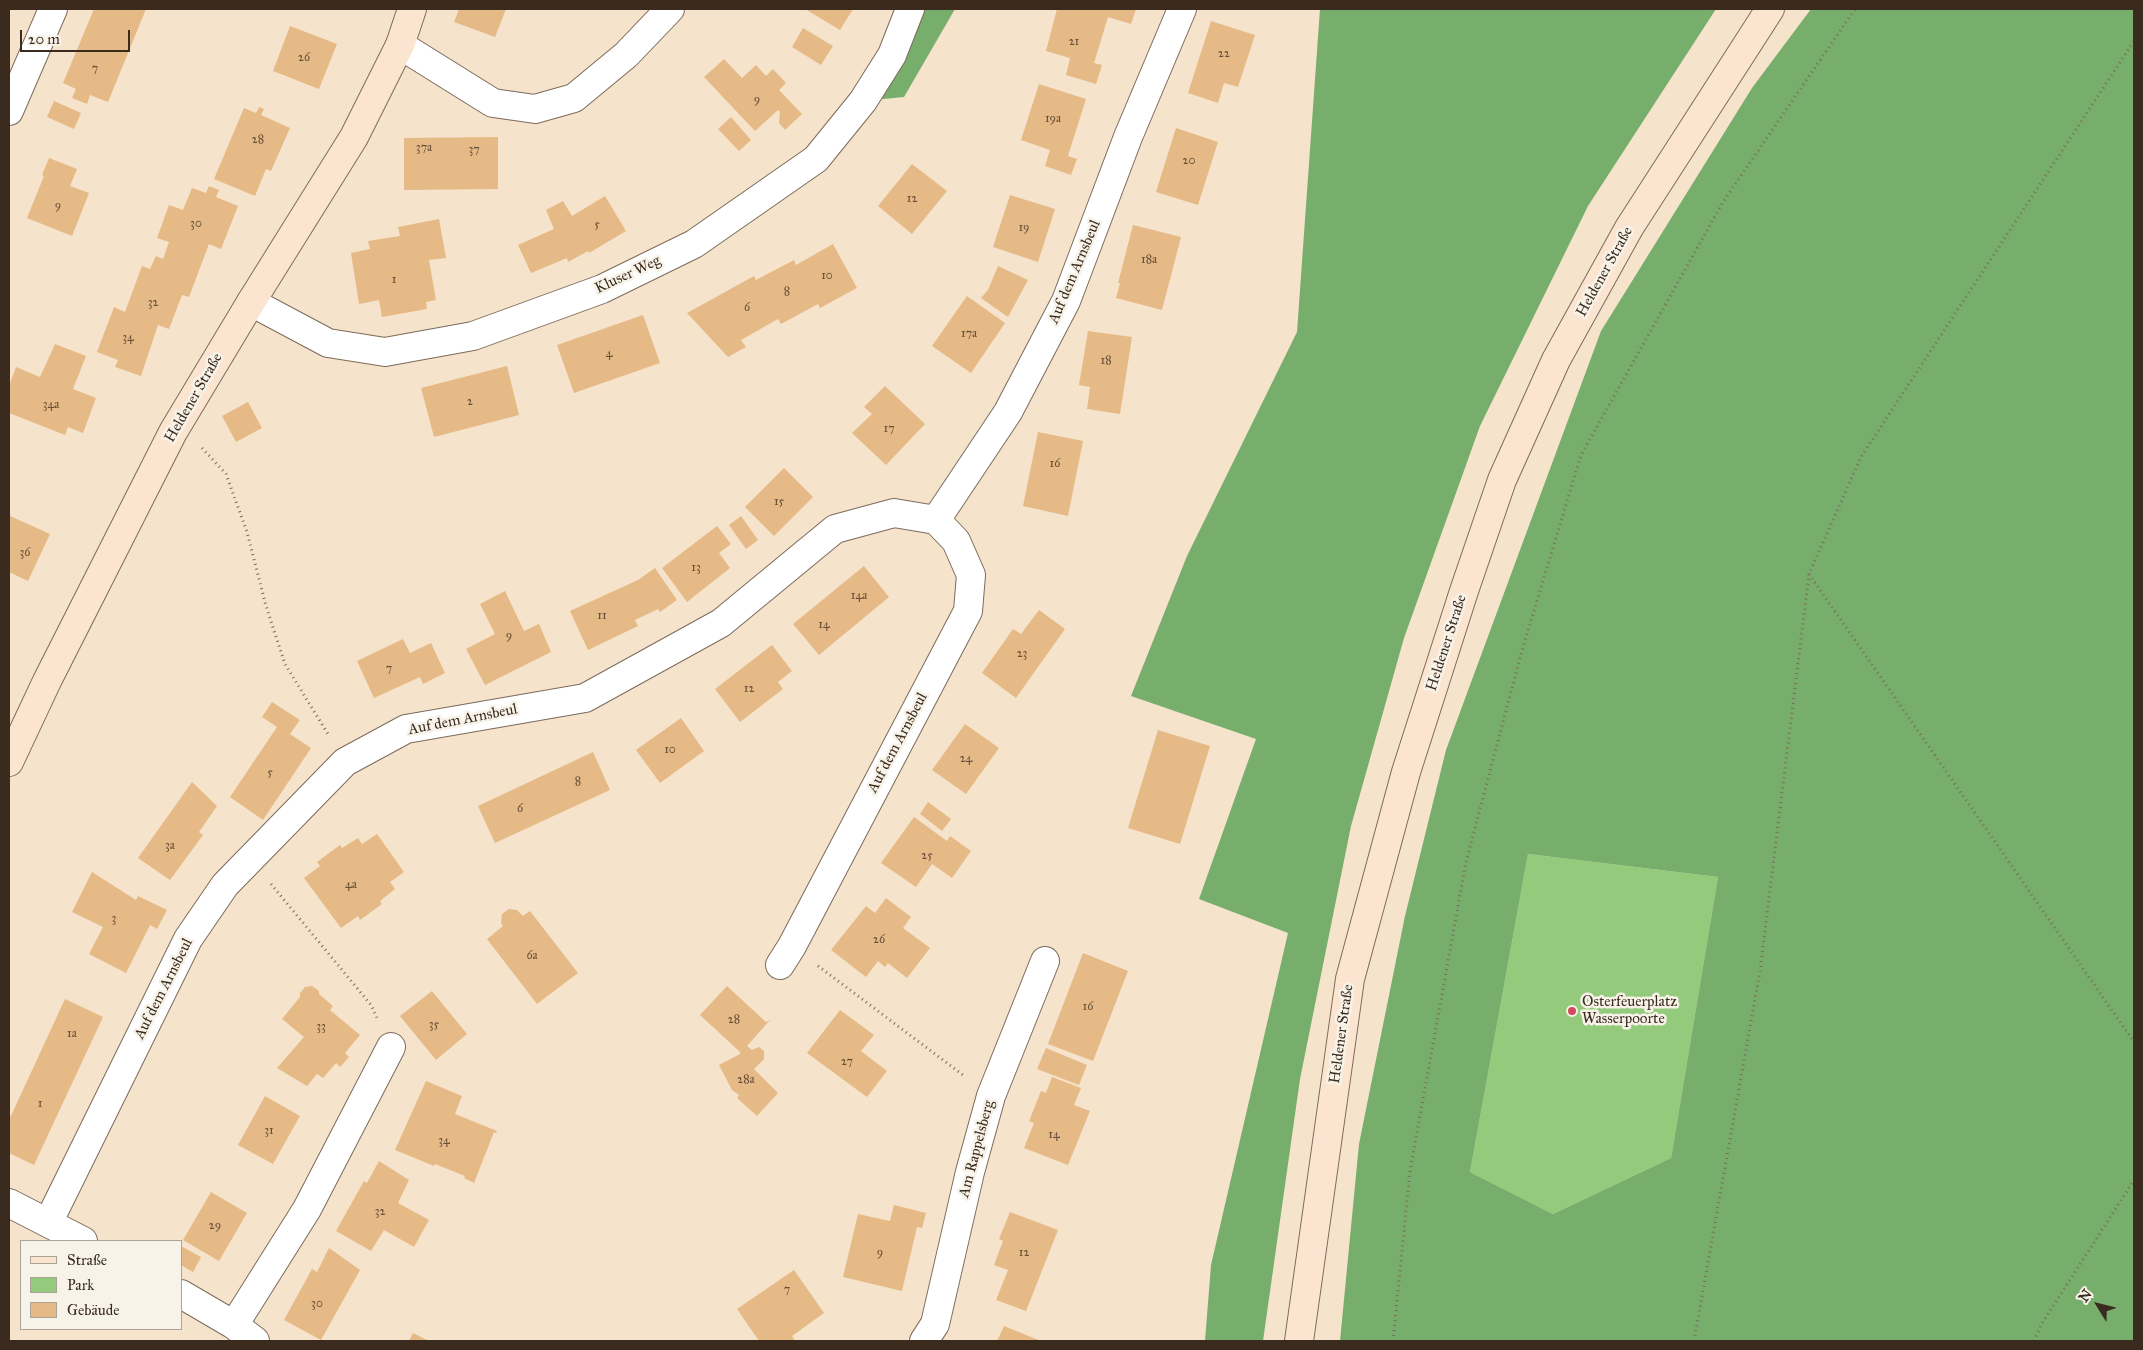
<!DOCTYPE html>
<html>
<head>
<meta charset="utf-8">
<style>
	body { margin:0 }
	#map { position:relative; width:2143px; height:1350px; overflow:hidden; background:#f5e3cb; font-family:"IM FELL Great Primer",serif }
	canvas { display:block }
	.frame { position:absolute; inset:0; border:10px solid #3b2a1e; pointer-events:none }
	.legend { position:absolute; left:20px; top:1240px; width:162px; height:90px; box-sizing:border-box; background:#f7f3e8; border:1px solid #aca397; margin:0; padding:6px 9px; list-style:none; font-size:15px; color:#3b2a1e }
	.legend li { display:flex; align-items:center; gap:10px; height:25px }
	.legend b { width:25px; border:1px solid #aca397 }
	.north { position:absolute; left:2073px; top:1280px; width:50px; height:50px; -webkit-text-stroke:4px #f7f3e8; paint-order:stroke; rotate:306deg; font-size:14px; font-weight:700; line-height:20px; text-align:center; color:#3b2a1e }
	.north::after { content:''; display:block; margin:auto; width:18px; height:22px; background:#3b2a1e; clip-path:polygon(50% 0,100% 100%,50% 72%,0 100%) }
	.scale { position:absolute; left:20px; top:30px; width:110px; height:22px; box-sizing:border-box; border:2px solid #3b2a1e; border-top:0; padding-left:6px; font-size:15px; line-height:18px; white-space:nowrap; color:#3b2a1e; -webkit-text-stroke:4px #f7f3e8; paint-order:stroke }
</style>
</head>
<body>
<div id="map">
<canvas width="2143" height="1350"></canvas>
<div class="frame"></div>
<ul class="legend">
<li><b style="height:6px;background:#fce5d0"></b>Straße</li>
<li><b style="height:14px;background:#94ca7c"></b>Park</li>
<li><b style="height:14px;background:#e6ba86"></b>Gebäude</li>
</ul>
<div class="north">N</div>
<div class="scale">20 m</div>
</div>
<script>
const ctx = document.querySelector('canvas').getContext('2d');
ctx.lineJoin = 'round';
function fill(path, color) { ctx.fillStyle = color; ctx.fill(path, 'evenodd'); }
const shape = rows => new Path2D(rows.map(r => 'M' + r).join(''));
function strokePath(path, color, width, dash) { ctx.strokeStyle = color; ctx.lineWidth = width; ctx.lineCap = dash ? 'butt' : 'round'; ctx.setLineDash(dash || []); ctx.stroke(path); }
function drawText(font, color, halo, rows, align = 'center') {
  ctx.font = font + ' "IM FELL Great Primer",serif'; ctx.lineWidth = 5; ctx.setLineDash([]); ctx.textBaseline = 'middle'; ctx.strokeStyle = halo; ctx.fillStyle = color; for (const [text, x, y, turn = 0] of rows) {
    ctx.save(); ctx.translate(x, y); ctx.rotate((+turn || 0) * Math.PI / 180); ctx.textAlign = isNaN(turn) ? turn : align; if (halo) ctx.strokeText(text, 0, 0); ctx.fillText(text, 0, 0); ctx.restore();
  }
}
fill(shape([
	[1528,854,1718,877,1671,1158,1553,1214,1470,1172]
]), '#94ca7c');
fill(shape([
	[910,9,955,9,904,97,863,101],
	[1320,9,1716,9,1588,206,1480,426,1404,638,1351,826,1300,1079,1263,1341,1205,1341,1211,1265,1288,933,1199,899,1256,739,1131,696,1187,556,1297,332],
	[1811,9,2134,9,2134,1341,1340,1341,1359,1144,1405,916,1446,750,1601,331,1752,88],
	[1528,854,1718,877,1671,1158,1553,1214,1470,1172]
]), '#77ae6c');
fill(shape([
	[94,9,146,9,108,102,90,95,87,104,72,98,76,89,63,83],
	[459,9,506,9,495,37,454,22],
	[805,9,853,9,840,30],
	[1057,9,1136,9,1131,24,1108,17,1094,63,1102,65,1096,84,1066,75,1070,58,1046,51],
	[1211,21,1255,35,1238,87,1224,83,1218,103,1188,93],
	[290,26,337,44,319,89,273,71],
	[803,28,833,46,821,65,792,47],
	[724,59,742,78,756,65,766,76,773,69,786,83,779,90,802,114,785,130,779,123,780,112,778,110,755,131,704,77],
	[1039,84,1086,99,1068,156,1077,159,1071,175,1045,166,1050,150,1021,140],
	[54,101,81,113,74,129,47,117],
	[259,107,264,109,261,115,290,128,271,171,266,169,255,196,214,179,244,108,256,113],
	[731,117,751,140,739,151,718,129],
	[1176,128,1218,142,1198,205,1156,192],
	[498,137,498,189,404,190,404,138],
	[49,158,77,169,70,186,89,193,72,236,27,218,44,176,42,175],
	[912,164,947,191,912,234,878,206],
	[209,186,219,190,216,197,238,206,221,249,209,244,189,297,182,295,169,329,158,325,141,376,115,367,118,360,97,352,114,307,125,312,142,266,150,269,156,256,163,259,169,242,157,238,169,205,183,210,192,188,206,193],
	[1010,195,1055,209,1038,262,993,247],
	[605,196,626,231,589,253,588,251,568,262,567,258,531,273,518,245,554,229,546,210,563,201,572,216],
	[439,219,446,258,429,260,436,300,426,302,427,309,382,317,379,300,359,304,351,253,370,249,368,241,400,236,398,227],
	[1133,225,1181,237,1162,310,1116,298,1120,283,1118,283],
	[833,244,857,288,820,308,818,304,781,324,778,319,741,340,746,347,728,357,687,313,754,276,756,280,794,260,796,265],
	[998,266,1028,280,1008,317,981,298,988,290],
	[967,296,1005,323,971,373,932,346],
	[643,315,660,363,574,393,557,345],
	[1088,331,1132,337,1120,414,1087,409,1090,387,1079,385],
	[55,344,86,356,73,389,96,398,83,433,68,427,65,435,9,413,9,386,16,367,40,377],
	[507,366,519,415,434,437,421,388],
	[885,386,925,424,886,465,852,433,872,414,864,407],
	[248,402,262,428,236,442,222,416],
	[1038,432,1083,441,1068,516,1023,506],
	[784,468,813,497,774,536,745,507],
	[10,516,50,534,28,581,9,572],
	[741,516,758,540,746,549,729,525],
	[717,526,731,544,719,553,730,568,687,602,662,568],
	[864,566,889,597,819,655,793,624],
	[655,568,677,600,660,612,658,609,635,620,638,626,588,650,570,611,638,580],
	[505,591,524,631,539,624,551,652,485,685,466,649,495,634,480,604],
	[1039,610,1065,629,1016,698,982,673,1013,629,1021,634],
	[403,639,410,653,431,643,445,673,423,684,420,677,374,698,357,661],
	[772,645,792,671,778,682,783,689,740,722,715,689],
	[272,702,300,720,290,734,311,748,263,820,230,797,277,727,262,717],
	[681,718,704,751,660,783,636,750],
	[965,724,999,748,966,794,932,770],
	[1158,730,1210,746,1180,844,1128,828],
	[593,752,610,790,495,843,478,806],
	[192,782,217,806,199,832,203,835,170,880,138,858],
	[928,802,951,819,942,831,920,814],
	[914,817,947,841,950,836,971,851,952,878,932,864,916,887,881,863],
	[377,834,404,872,390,882,395,889,380,901,382,904,360,920,358,916,341,928,304,878,320,866,317,862,340,845,342,848,358,838,362,844],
	[92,872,136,900,138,896,167,910,157,929,150,925,126,973,89,954,103,927,72,912],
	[886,898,911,917,903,928,930,948,907,978,888,963,885,967,878,961,866,977,831,950,866,906,875,913],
	[509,909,517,910,523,916,530,911,578,973,537,1004,487,939,503,926,501,923,502,914],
	[1083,953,1128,971,1093,1061,1048,1044],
	[312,986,319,991,319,994,333,1006,330,1010,360,1035,345,1053,349,1057,340,1067,336,1063,323,1078,317,1074,307,1086,277,1068,304,1037,282,1019,300,997,300,993,305,987],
	[727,986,766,1022,770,1020,747,1046,752,1050,759,1047,764,1051,764,1059,754,1069,778,1093,757,1116,737,1098,739,1095,732,1090,719,1065,740,1054,740,1052,700,1015],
	[432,991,467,1034,436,1060,400,1016],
	[65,999,103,1017,34,1165,9,1153,9,1120],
	[840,1010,874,1035,861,1051,887,1071,867,1097,807,1053],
	[1046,1048,1087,1065,1079,1085,1037,1069],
	[1052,1077,1081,1088,1074,1105,1090,1111,1068,1165,1024,1148,1034,1123,1029,1121,1041,1091,1046,1093],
	[426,1081,462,1096,455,1114,497,1131,496,1133,494,1132,474,1183,464,1178,465,1176,435,1164,434,1166,395,1150],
	[265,1096,300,1116,273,1164,238,1145],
	[379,1161,409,1180,398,1203,429,1220,414,1247,384,1230,371,1251,336,1231,364,1181,367,1183],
	[211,1192,247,1213,219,1261,183,1240],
	[894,1205,926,1213,922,1228,917,1227,902,1291,843,1277,858,1214,890,1221],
	[1010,1212,1058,1230,1026,1311,996,1300,1008,1270,994,1265,1003,1241,999,1239],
	[181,1246,201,1257,193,1272,181,1265],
	[329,1248,360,1270,321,1340,284,1320,312,1269,317,1272],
	[794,1270,824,1313,792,1336,795,1341,759,1341,737,1309],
	[1004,1326,1041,1341,997,1341],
	[413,1333,429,1341,409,1341]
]), '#e6ba86');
const street = shape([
	[400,45,493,103,535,109,574,98,626,55,670,9],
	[9,111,53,9],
	[251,302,328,343,385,352,473,336,602,289,694,244,816,159,863,101,892,55,910,9],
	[936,520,1008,412,1066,301,1128,137,1182,9],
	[9,1203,83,1241],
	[48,1223,188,939,225,885,345,762,406,729,585,698,721,623,835,529,894,513,936,520,956,541,971,575,968,611,792,946,780,965],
	[181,1294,234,1325,255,1341],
	[234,1325,307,1209,391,1047],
	[924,1341,935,1324,970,1172,991,1096,1045,961]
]);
const secondary = shape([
	[9,762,47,681,173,432,251,302,354,137,400,45,412,9],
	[1299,1341,1350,979,1406,772,1464,591,1502,480,1556,360,1629,228,1770,9]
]);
strokePath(street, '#7c6b5b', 30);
strokePath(secondary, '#7c6b5b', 30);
strokePath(shape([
	[202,448,226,474,247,532,266,606,285,664,328,734],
	[1809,574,2134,1042],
	[271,884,371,1005,377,1018],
	[818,966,963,1075],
	[1393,1341,1410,1171,1466,862,1521,654,1581,455,1723,202,1855,9],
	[1694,1341,1760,971,1809,574,1861,457,2134,41],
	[2034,1341,2041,1325,2134,1180]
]), '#7c6b5b', 3, [1, 4]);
strokePath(street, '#fff', 28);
strokePath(secondary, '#fce5d0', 28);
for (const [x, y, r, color] of [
	[1572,1011,5,"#d1495b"]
]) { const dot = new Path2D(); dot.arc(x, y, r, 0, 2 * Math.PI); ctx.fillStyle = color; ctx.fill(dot); strokePath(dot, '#f7f3e8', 2); }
drawText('12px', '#664e38', null, [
	["21",1074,42],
	["22",1224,54],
	["26",304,58],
	["7",95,69],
	["9",757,100],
	["19a",1053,119],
	["28",258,140],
	["37a",424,148],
	["37",474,150],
	["20",1189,161],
	["12",912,199],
	["9",58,206],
	["30",196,224],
	["5",597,225],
	["19",1024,228],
	["18a",1149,260],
	["10",827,276],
	["1",394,280],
	["8",787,292],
	["32",153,303],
	["6",747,308],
	["17a",969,334],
	["34",128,338],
	["4",609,354],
	["18",1106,361],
	["2",470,402],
	["34a",51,405],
	["17",889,429],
	["16",1055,464],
	["15",779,502],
	["36",25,553],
	["13",696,568],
	["14a",859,596],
	["11",602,616],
	["14",824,625],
	["9",509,636],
	["23",1022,654],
	["7",389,669],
	["12",749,689],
	["10",670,750],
	["24",966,759],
	["5",270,773],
	["8",578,782],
	["6",520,809],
	["3a",170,846],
	["25",927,856],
	["4a",351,885],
	["3",114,919],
	["26",879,940],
	["6a",532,956],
	["16",1088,1007],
	["28",734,1020],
	["35",434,1025],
	["33",321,1027],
	["1a",72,1034],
	["27",847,1062],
	["28a",746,1080],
	["1",40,1104],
	["31",269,1131],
	["14",1054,1135],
	["34",444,1141],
	["32",380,1212],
	["29",215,1226],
	["9",880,1253],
	["12",1024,1253],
	["7",787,1290],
	["30",317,1304]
]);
drawText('15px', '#3b2a1e', '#f7f3e8', [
	["Auf dem Arnsbeul",1075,272,-67],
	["Heldener Straße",1605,272,-61],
	["Kluser Weg",628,275,-25],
	["Heldener Straße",194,398,-60],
	["Heldener Straße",1447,643,-72],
	["Auf dem Arnsbeul",463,720,-11],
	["Auf dem Arnsbeul",898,743,-62],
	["Auf dem Arnsbeul",164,989,-63],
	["Heldener Straße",1342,1034,-82],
	["Am Rappelsberg",977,1149,-75]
]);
drawText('15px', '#3b2a1e', '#f7f3e8', [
	["Osterfeuerplatz",1582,1002],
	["Wasserpoorte",1582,1019]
], 'left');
</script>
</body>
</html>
